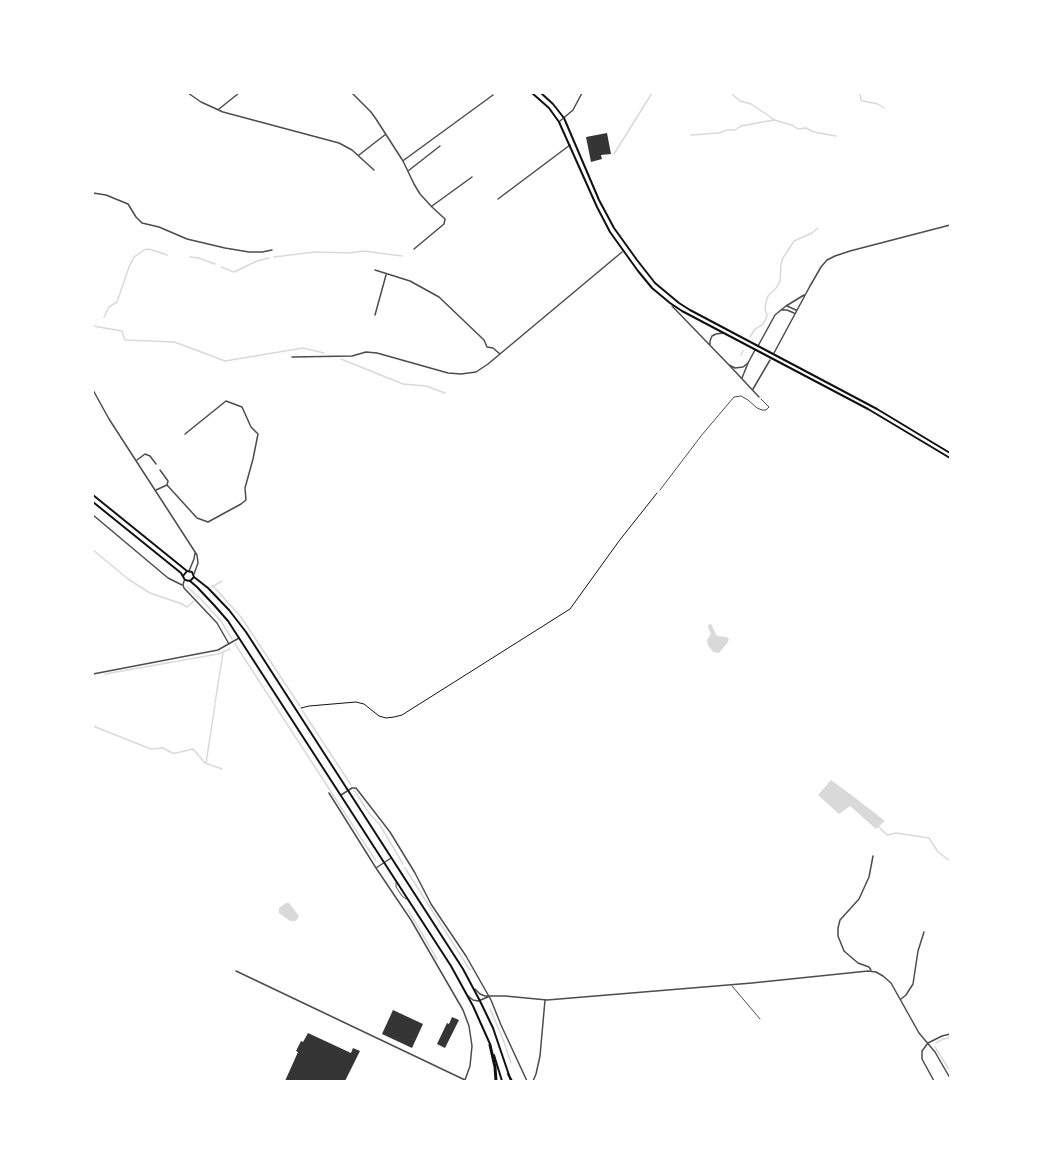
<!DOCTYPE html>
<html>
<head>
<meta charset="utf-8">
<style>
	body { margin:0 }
	#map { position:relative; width:1043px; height:1174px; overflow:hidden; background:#fff; font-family:Poppins,sans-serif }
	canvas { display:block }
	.frame { position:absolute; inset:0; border:94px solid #fff; pointer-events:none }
</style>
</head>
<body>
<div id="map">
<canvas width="1043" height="1174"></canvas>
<div class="frame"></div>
</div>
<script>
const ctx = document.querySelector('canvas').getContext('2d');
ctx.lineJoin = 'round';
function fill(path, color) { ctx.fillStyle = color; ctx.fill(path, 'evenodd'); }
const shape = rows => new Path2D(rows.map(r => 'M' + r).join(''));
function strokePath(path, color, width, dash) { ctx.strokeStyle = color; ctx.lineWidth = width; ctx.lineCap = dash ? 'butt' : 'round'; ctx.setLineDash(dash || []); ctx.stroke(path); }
fill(shape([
	[711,624,717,636,726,637,729,639,728,642,719,653,713,652,708,645,707,640,711,634,708,627,708,625],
	[831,780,858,800,885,821,876,829,850,806,839,814,818,795],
	[286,903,289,903,299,916,296,921,290,921,279,913,279,908]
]), '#d9d9d9');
strokePath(shape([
	[731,93,740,101,751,104,775,120],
	[860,93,861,100,863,101,878,104,884,108],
	[691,135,719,133,727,130,735,130,741,126,774,120,792,125,798,129,806,128,814,132,836,136],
	[614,154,652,93],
	[190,257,199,258,215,264],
	[274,257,315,252,350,253,363,251,402,256],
	[221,267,234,272,257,261,269,258],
	[104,317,109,307,117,302,129,267,134,257,144,250,149,249,167,255],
	[93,326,122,331,125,340,174,342,180,344,225,361,303,348,324,353],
	[750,337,755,329,762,325,766,319,767,314,765,310,766,302,768,296,776,288,780,282,781,264,783,258,794,241,812,233,818,228],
	[741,355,743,351],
	[341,359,403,384,426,386,445,393],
	[93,550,128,579,150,593,182,604,187,607,194,601],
	[187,586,198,597],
	[213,586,241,617,300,706],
	[212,587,222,581],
	[199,597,221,621,232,639],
	[235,644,376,861],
	[105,674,218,654,230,649],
	[215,703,223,653],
	[302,710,351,785],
	[93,726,151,749,163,748,172,753,176,753,193,749,205,763,222,769],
	[206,763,215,705],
	[354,790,369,813,380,825,403,864],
	[878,826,887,835,896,833,929,838,938,852,950,861],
	[405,868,470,970],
	[408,910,437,959],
	[490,1009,503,1039,511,1063],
	[936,1043,943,1039,950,1038],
	[935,1047,950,1071]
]), '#d9d9d9', 1.5);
fill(shape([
	[607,133,611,154,601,155,602,159,591,162,586,137],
	[393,1010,423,1024,412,1048,382,1034],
	[452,1017,459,1020,445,1048,437,1044,447,1023,449,1024],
	[308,1033,351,1053,353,1048,360,1051,345,1081,285,1081,298,1052,296,1051,301,1041,303,1042]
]), '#353535');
strokePath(shape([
	[301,708,309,706,356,702,364,704,379,716,386,718,394,717,402,715,570,609,619,541,657,493]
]), '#111', 1);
strokePath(shape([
	[660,490,701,436,734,397,741,396,748,400,757,408,762,410,766,410,769,407,761,399],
	[396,883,396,887,402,896,406,899],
	[732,986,760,1019]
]), '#4c4c4c', 1);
strokePath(shape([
	[188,93,201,102,223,112,339,143,352,150,374,170],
	[352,93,371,112,376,119,403,161,414,184,420,194,432,207,445,219,444,224,414,249],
	[219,109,239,93],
	[560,121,573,110,582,93],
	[359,155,386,134],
	[404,160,493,95],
	[408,171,440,146],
	[93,193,106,195,128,204,136,217,142,223,159,227,187,239,225,248,249,252,262,252,272,250],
	[498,199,570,145],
	[432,206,472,177],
	[375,270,410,281,439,297,484,340,487,347,493,348,500,354],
	[375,315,386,275],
	[292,357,352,356,366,352,377,353,448,373,461,374,476,372,488,364,622,252],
	[730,366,759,397],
	[742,378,748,363],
	[753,389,770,360],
	[137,460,145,454,150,456,156,464],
	[160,470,168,481,167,485],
	[156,490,167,485,197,518,208,522,241,504,246,500,245,488,253,459,258,434,251,427,242,407,226,401,185,434],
	[93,515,168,578,182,585],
	[341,795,352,788,356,788,390,832,415,873,431,904,466,956,491,1000,501,1025,527,1081],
	[376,868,391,858],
	[871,970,869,967,858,963,844,951,838,936,838,928,840,920,859,899,869,877,873,856],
	[236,971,465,1080,470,1066,472,1046,469,1026,463,1010,411,920,376,868,329,793],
	[901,999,906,995,913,984,918,951,924,932],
	[533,1081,536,1074,540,1056,545,1000],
	[934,1081,922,1059,922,1051,928,1043,942,1036,950,1034]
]), '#4c4c4c', 1.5);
strokePath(shape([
	[672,306,729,365,735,368,743,367,748,363,755,350],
	[787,306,796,310],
	[782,310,787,310,794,313],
	[710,345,710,341,712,336,716,334,723,333],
	[758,346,775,315,786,306,804,295],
	[774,353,810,286,821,267,827,260,835,256,850,251,950,225],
	[93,390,109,419,197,555,198,563,194,574],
	[189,571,194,559,195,553],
	[184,581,183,585,184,588,217,623,229,644],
	[93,674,218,650,239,638],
	[475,989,480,994,485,996,505,996,547,1000,752,983,868,971,876,972,883,976,891,983,919,1033,935,1052,950,1078],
	[468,996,473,1000,478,1001,488,997]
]), '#4c4c4c', 1.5);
strokePath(shape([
	[532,93,549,108,559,122,597,207,610,232,638,271,652,288,670,303,682,311,868,409,950,458],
	[541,93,553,104,564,118,599,200,614,228,637,260,655,283,679,303,690,310,877,409,950,453],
	[93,495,187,571],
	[93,502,181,573,185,580,190,581,197,587,214,605,228,621,451,966,473,1006,490,1044],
	[183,576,187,571,192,572,194,577,190,581],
	[194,577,208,588,229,610,246,632,463,969,480,1001,493,1028,511,1081],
	[494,1055,502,1081]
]), '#111', 2);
strokePath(shape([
	[508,1074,512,1081]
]), '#111', 2);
strokePath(shape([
	[490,1045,495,1067,496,1081]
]), '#111', 3);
</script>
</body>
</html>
